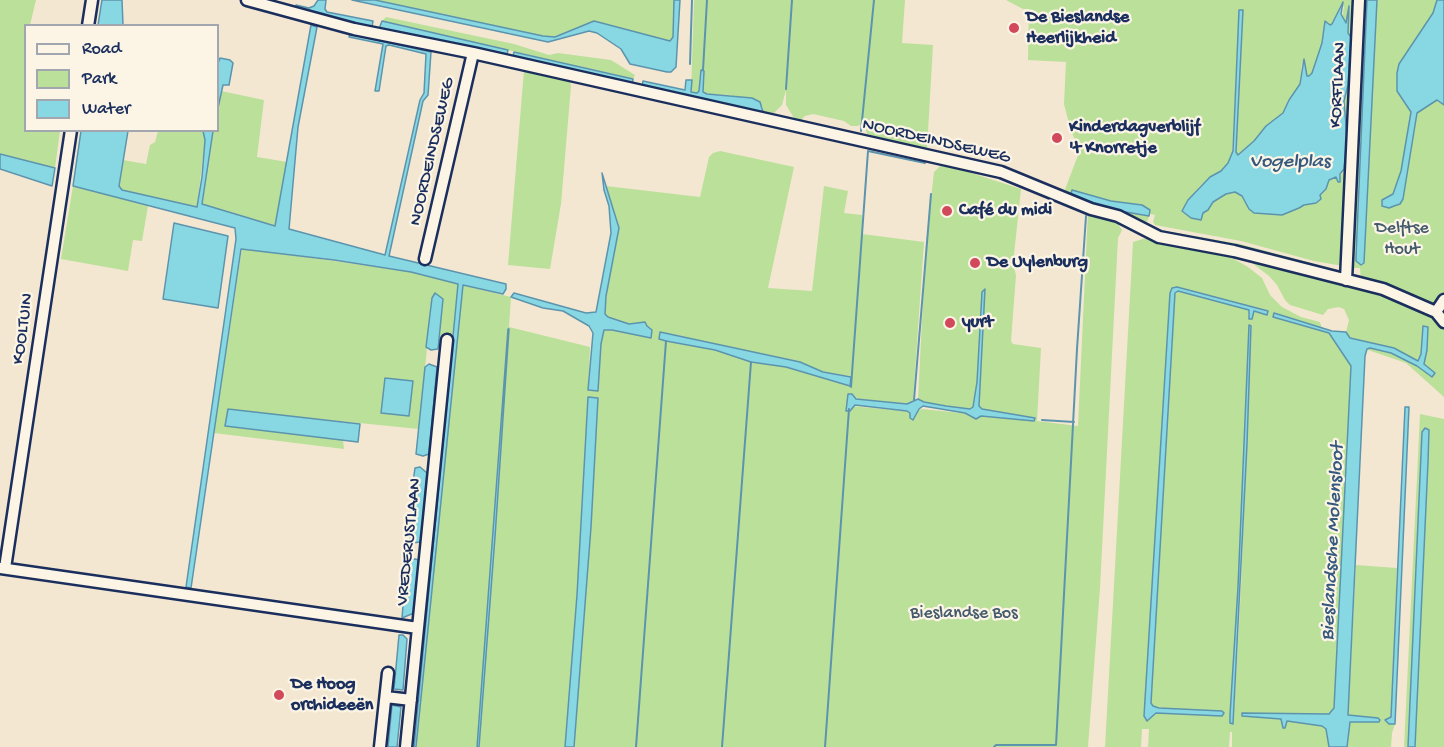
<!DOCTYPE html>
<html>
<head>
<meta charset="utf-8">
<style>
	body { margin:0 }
	#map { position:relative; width:1444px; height:747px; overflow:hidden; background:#f3e7d1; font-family:"Gochi Hand",sans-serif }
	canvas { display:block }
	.legend { position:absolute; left:24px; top:24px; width:195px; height:108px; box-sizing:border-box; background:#fcf5e5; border:2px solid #a2a6af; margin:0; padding:8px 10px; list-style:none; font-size:18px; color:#1b2f5e }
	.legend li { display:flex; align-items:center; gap:12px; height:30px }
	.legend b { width:30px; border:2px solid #a2a6af }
</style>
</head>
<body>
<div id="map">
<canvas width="1444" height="747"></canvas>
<ul class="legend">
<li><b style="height:8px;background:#fcf5e5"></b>Road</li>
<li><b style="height:16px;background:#bbe09a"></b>Park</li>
<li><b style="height:16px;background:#88d8e3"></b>Water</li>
</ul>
</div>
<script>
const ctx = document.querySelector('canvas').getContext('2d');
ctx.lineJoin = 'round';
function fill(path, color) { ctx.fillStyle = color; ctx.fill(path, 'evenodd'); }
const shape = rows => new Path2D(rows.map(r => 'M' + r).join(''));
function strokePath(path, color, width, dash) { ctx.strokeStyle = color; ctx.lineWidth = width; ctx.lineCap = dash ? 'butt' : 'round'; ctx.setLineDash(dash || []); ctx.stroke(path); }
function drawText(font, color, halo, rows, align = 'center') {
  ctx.font = font + ' "Gochi Hand",sans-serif'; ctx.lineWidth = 4.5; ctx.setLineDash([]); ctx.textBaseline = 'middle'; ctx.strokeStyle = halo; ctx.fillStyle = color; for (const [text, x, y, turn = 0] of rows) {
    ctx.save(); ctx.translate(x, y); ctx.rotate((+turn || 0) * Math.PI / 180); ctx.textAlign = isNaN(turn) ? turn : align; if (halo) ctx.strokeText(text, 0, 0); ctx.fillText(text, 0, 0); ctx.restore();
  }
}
fill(shape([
	[0,0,36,0,30,25,26,26,26,130,60,131,55,168,0,154],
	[375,0,674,0,673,38,670,41,653,37,594,21,555,37,543,36],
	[694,0,905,0,902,43,933,45,927,149,896,143,867,134,864,122,858,126,851,126,844,121,813,114,805,116,801,120,794,118,786,105,786,90,782,105,773,114,763,112,763,107,730,95,707,94,703,91,704,71,701,71,699,91,697,93,691,92],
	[1006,0,1357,0,1343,266,1314,261,1241,241,1155,225,1153,222,1155,215,1150,214,1147,222,1139,223,1069,196,1070,194,1064,192,1080,150,1071,131,1064,104,1066,62,1028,60,1029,9,1023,9],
	[1341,4,1344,7,1342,17,1347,24,1349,9,1348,33,1351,37,1348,85,1344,101,1344,169,1338,182,1336,177,1329,180,1324,192,1310,203,1282,215,1254,213,1249,209,1242,196,1235,192,1226,194,1213,202,1203,213,1201,220,1191,218,1189,216,1189,200,1199,187,1210,177,1221,171,1232,158,1239,10,1243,11,1236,152,1238,155,1254,141,1266,126,1283,113,1288,100,1300,84,1302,62,1307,76,1309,76,1312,73,1322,43,1325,21,1330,25,1332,24],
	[1072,190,1111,201,1142,205,1150,210,1149,215,1120,211,1099,205,1071,194],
	[1363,0,1367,0,1356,261,1372,0,1444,0,1444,293,1434,303,1426,303,1383,285,1382,282,1361,281,1360,268,1350,268,1359,74,1361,71],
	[386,17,514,44,549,55,558,53,611,60,635,75,633,79,382,21],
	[524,70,570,82,571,86,561,204,550,269,508,265],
	[221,91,264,100,257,157,287,162,276,226,201,204,213,131,218,130,218,108],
	[158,131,203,131,205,140,197,207,122,190,119,186,123,160,146,164,150,145,155,142],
	[720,151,794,167,768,288,812,291,824,186,848,191,844,213,862,215,862,234,924,242,913,401,907,404,852,400,851,406,914,412,922,409,962,413,982,409,979,406,985,289,982,292,977,382,973,407,970,409,946,406,924,402,918,399,926,242,934,172,940,166,959,169,1021,189,1013,264,1016,275,1011,341,1013,344,1041,348,1037,421,1078,426,1088,211,1116,221,1122,230,1118,238,1100,588,1088,747,574,747,591,527,598,398,588,397,577,595,565,747,416,747,462,285,511,297,509,327,590,347,588,390,598,391,601,344,604,330,652,330,647,326,645,322,629,324,608,317,605,314,606,296,619,228,606,186,700,197,709,157,713,153],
	[660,332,800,362,823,372,851,376,850,386,786,367,751,362,715,350,666,341],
	[73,186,148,206,142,241,133,240,128,271,61,259],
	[1154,229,1240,244,1341,271,1338,273,1169,236],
	[1146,238,1223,253,1248,267,1262,278,1270,295,1282,307,1301,317,1320,322,1322,328,1274,313,1273,317,1329,333,1351,366,1334,708,1329,714,1296,713,1242,716,1282,719,1283,728,1287,721,1322,726,1326,729,1329,747,1232,747,1232,732,1230,732,1229,747,1148,747,1149,729,1142,729,1141,747,1105,747,1133,242],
	[1177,287,1268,311,1267,315,1253,311,1248,317,1249,310,1178,291,1175,293,1151,702,1155,708,1222,711,1223,715,1156,713,1147,721,1144,718,1172,288],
	[1249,325,1251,326,1241,587,1234,713,1230,715,1238,587],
	[242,248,411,272,459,284,440,475,436,474,442,349,438,349,443,299,432,298,419,429,229,410,225,426,343,440,344,449,214,433],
	[1248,260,1360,287,1390,297,1415,309,1444,312,1444,397,1406,363,1368,350,1369,342,1350,338,1346,332,1349,320,1344,309,1339,307,1328,309,1323,315,1290,305,1285,300,1277,285,1269,276],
	[1420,414,1444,419,1444,747,1415,747,1428,462,1422,432,1408,747,1404,747],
	[1356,565,1397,568,1391,717,1386,719,1389,724,1395,724,1392,733,1391,747,1347,747,1350,721,1379,722,1348,716]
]), '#bbe09a');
const water = shape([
	[102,0,122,0,123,25,98,25,102,0],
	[318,0,326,0,325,9,327,12,373,21,372,27,296,8,296,5,309,8,314,6,318,0],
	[352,0,375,0,543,36,555,37,594,21,670,41,673,37,674,0,680,0,676,67,671,72,667,72,630,64,621,49,597,33,589,31,548,42,352,0],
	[1367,0,1377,0,1364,263,1361,265,1356,261,1356,257,1367,0],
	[1437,0,1444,0,1444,105,1437,100,1417,113,1403,199,1400,204,1394,206,1389,208,1382,206,1382,200,1393,194,1401,171,1411,112,1397,91,1397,73,1399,64,1433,13,1437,0],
	[1343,2,1341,14,1346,23,1349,6,1348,33,1351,37,1348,85,1344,101,1347,137,1344,169,1340,174,1340,182,1338,182,1336,177,1329,180,1326,189,1320,195,1321,199,1316,203,1304,205,1299,208,1282,215,1254,213,1249,209,1242,196,1235,192,1226,194,1213,202,1208,210,1203,213,1201,220,1191,218,1182,211,1188,200,1210,177,1221,171,1228,163,1233,151,1239,10,1243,10,1236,152,1238,155,1254,141,1266,126,1283,113,1289,100,1300,84,1304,59,1307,76,1309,76,1312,73,1322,43,1325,21,1330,25,1332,24,1343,2],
	[382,21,508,50,507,54,379,29,382,21],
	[311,25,317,27,298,127,289,229,385,255,420,100,424,93,426,54,389,45,386,46,379,91,375,91,383,44,349,37,350,34,431,52,428,95,423,101,389,256,506,284,506,289,503,294,463,285,416,747,414,747,458,284,411,272,334,260,241,249,191,588,186,587,236,239,235,228,73,186,81,131,128,131,119,186,122,190,197,207,202,177,205,140,203,131,213,131,202,204,275,226,311,25],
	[514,52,633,79,632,84,513,56,514,52],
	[220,58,230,60,233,63,229,85,223,85,218,108,218,63,220,58],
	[701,70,704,71,703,92,707,94,752,98,760,102,763,112,642,87,643,81,685,90,686,80,692,80,691,92,697,93,699,91,701,70],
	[0,154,55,168,52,186,0,169,0,154],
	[602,173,619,228,606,296,605,314,608,317,629,324,645,322,647,326,652,330,651,338,612,330,604,330,601,344,598,391,588,390,593,333,589,326,563,311,543,308,511,297,514,293,586,313,596,312,611,233,609,206,604,190,602,173],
	[1072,190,1111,201,1142,205,1150,210,1149,216,1120,211,1090,202,1071,194,1072,190],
	[174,223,228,236,218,308,163,299,174,223],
	[1177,287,1268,311,1267,315,1254,311,1252,319,1249,319,1249,310,1178,291,1175,293,1151,703,1153,706,1159,708,1222,711,1224,713,1222,716,1156,713,1147,721,1144,716,1170,293,1172,288,1177,287],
	[985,289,979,406,982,409,1035,418,1034,421,981,416,976,419,965,413,923,406,919,409,913,420,910,418,910,413,907,411,855,405,850,411,846,411,848,394,852,394,856,399,907,404,918,399,924,402,946,406,970,409,973,407,977,382,982,292,985,289],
	[435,293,443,299,438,349,431,350,426,347,432,298,435,293],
	[1274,313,1332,331,1346,332,1350,338,1394,348,1418,361,1421,354,1423,326,1428,327,1427,350,1424,364,1435,373,1432,377,1417,366,1391,353,1370,348,1367,349,1365,356,1348,715,1378,718,1380,720,1379,722,1350,722,1347,747,1329,747,1326,729,1322,726,1287,721,1285,728,1283,728,1281,719,1242,716,1242,713,1329,714,1334,708,1351,366,1329,333,1273,317,1274,313],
	[1249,325,1251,326,1247,444,1233,724,1230,723,1230,715,1238,587,1249,325],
	[508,329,509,329,495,537,479,747,477,747,508,329],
	[660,332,800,362,823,372,851,377,850,386,786,367,751,362,715,350,666,341,659,339,660,332],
	[429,364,437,367,429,454,423,456,416,454,425,367,429,364],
	[385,378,413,381,409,416,381,413,385,378],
	[588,397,598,398,591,527,574,747,565,747,577,595,588,397],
	[1405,407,1409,407,1395,724,1389,724,1385,720,1391,717,1405,407],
	[228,409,360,424,358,442,225,426,228,409],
	[1425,428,1429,430,1428,462,1415,747,1408,747,1422,432,1425,428],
	[420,467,427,473,421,542,412,543,410,541,414,475,415,468,420,467],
	[415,559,419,560,414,613,402,618,406,569,409,560,415,559],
	[399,635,403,635,407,639,403,690,394,689,399,635],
	[392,705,401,707,397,747,388,747,392,705]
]);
fill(water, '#88d8e3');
strokePath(water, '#5c94ae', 1.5);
strokePath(shape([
	[690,64,692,0],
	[703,70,707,0],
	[786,89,792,0],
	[861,131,874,0],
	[851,387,868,151,925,163],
	[914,400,931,194],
	[1042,420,1074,422],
	[636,747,666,341],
	[722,747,751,362],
	[825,747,849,409],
	[994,747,996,745,1056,745,1077,349,1086,216]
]), '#5c94ae', 2);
const minor = shape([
	[247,0,354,29,473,53,1001,172,1091,209,1118,216,1159,237,1234,251,1383,289,1436,312,1444,322],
	[88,26,92,0],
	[425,259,473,53],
	[1346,280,1359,0],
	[1436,312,1444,300],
	[0,568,418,628],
	[5,568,71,130],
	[386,697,411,700],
	[380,747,388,673],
	[406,747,447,340]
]);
strokePath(minor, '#1b2f5e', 15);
strokePath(minor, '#fcf5e5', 10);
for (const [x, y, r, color] of [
	[1014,28,6,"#d1495b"],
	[1057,138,6,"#d1495b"],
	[947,211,6,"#d1495b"],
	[975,263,6,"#d1495b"],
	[950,323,6,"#d1495b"],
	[279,695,6,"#d1495b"]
]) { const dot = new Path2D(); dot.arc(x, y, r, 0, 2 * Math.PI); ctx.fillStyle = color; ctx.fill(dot); strokePath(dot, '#fcf5e5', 2); }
drawText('bold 18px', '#1b2f5e', '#fcf5e5', [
	["De Bieslandse",1026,18],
	["Heerlijkheid",1026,39],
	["Kinderdagverblijf",1069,128],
	["'t Knorretje",1069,149],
	["Café du midi",959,211],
	["De Uylenburg",987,263],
	["yurt",962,323],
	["De Hoog",291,685],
	["orchideeën",291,706]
], 'left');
drawText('18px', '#1b2f5e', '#fcf5e5', [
	["KORFTLAAN",1339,85,-87],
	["NOORDEINDSEWEG",936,142,13],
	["NOORDEINDSEWEG",433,152,-77],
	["KOOLTUIN",24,329,-82],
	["VREDERUSTLAAN",410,542,-84]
]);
drawText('18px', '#435b6d', '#fcf5e5', [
	["Delftse",1402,229],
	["Hout",1402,250],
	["Bieslandse Bos",964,614]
]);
drawText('italic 20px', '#36597f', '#fcf5e5', [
	["Vogelplas",1290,163],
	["Bieslandsche Molensloot",1334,542,-87]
]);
</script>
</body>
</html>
